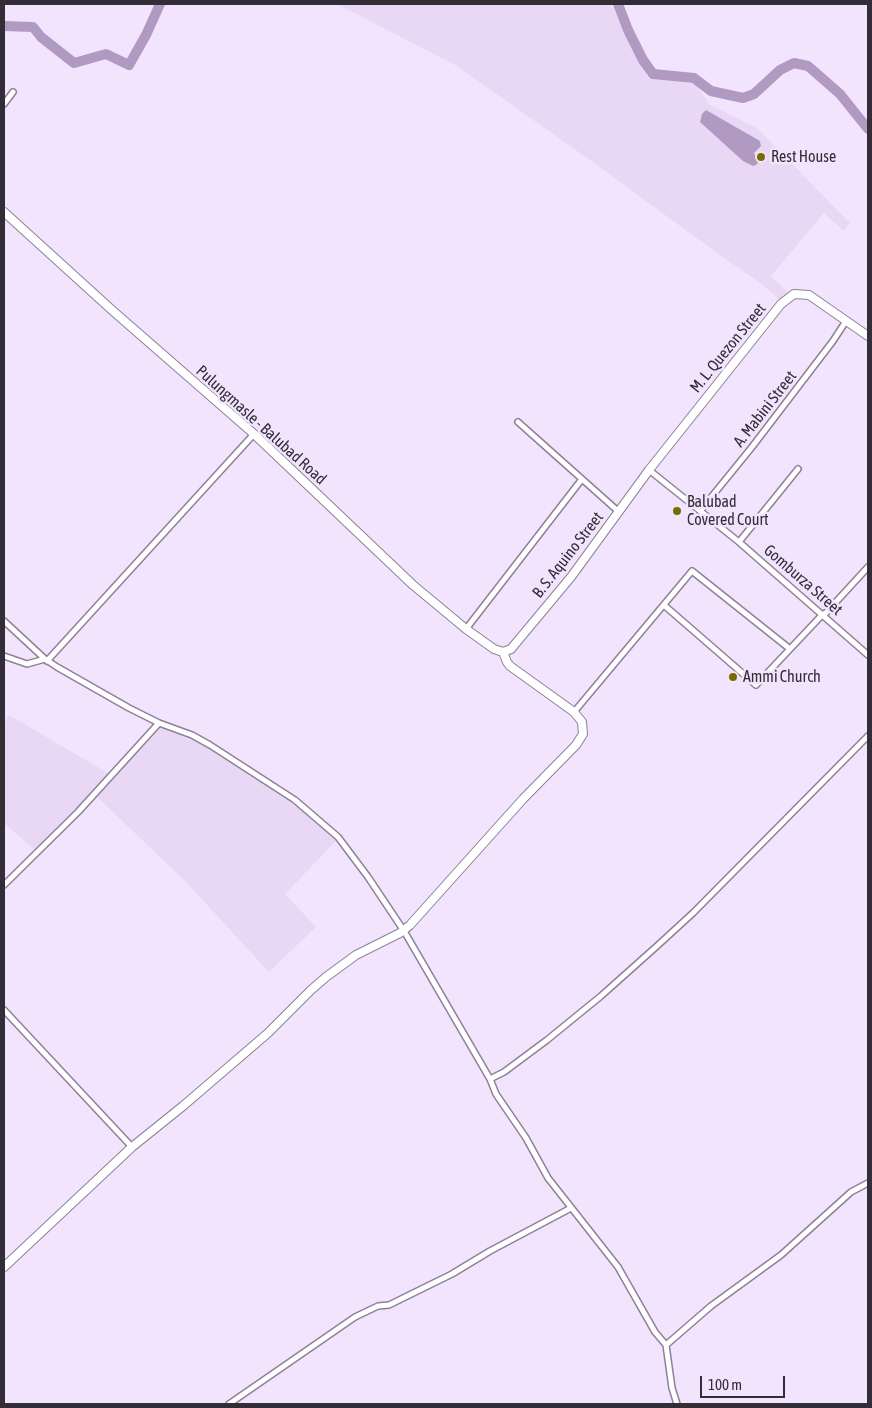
<!DOCTYPE html>
<html>
<head>
<meta charset="utf-8">
<style>
	body { margin:0 }
	#map { position:relative; width:872px; height:1408px; overflow:hidden; background:#f2e4fd; font-family:"Asap Condensed",sans-serif }
	canvas { display:block }
	.frame { position:absolute; inset:0; border:5px solid #322d36; pointer-events:none }
	.scale { position:absolute; left:700px; top:1376px; width:85px; height:22px; box-sizing:border-box; border:2px solid #322d36; border-top:0; padding-left:6px; font-size:15px; line-height:18px; white-space:nowrap; color:#322d36; -webkit-text-stroke:4px #f2e4fd; paint-order:stroke }
</style>
</head>
<body>
<div id="map">
<canvas width="872" height="1408"></canvas>
<div class="frame"></div>
<div class="scale">100 m</div>
</div>
<script>
const ctx = document.querySelector('canvas').getContext('2d');
ctx.lineJoin = 'round';
function fill(path, color) { ctx.fillStyle = color; ctx.fill(path, 'evenodd'); }
const shape = rows => new Path2D(rows.map(r => 'M' + r).join(''));
function strokePath(path, color, width, dash) { ctx.strokeStyle = color; ctx.lineWidth = width; ctx.lineCap = dash ? 'butt' : 'round'; ctx.setLineDash(dash || []); ctx.stroke(path); }
function drawText(font, color, halo, rows, align = 'center') {
  ctx.font = font + ' "Asap Condensed",sans-serif'; ctx.lineWidth = 5; ctx.setLineDash([]); ctx.textBaseline = 'middle'; ctx.strokeStyle = halo; ctx.fillStyle = color; for (const [text, x, y, turn = 0] of rows) {
    ctx.save(); ctx.translate(x, y); ctx.rotate((+turn || 0) * Math.PI / 180); ctx.textAlign = isNaN(turn) ? turn : align; if (halo) ctx.strokeText(text, 0, 0); ctx.fillText(text, 0, 0); ctx.restore();
  }
}
fill(shape([
	[337,4,609,4,613,8,648,78,696,84,709,104,758,129,850,223,844,231,824,213,771,276,789,293,781,301,763,285,717,253,594,163,457,66],
	[9,715,111,775,37,852,4,823,4,723],
	[165,723,210,748,296,801,338,839,285,894,316,927,269,972,185,881,96,796]
]), '#e9d7f6');
fill(shape([
	[706,110,760,141,761,146,754,153,758,163,756,165,753,166,743,161,700,122,702,114]
]), '#b19ac1');
strokePath(shape([
	[618,4,628,30,643,60,653,74,694,78,711,91,743,98,754,94,780,70,794,63,808,66,840,94,868,129],
	[4,26,33,27,41,37,74,63,106,54,129,65,146,35,160,4]
]), '#b19ac1', 10);
const street = shape([
	[4,104,13,92],
	[518,422,619,512],
	[649,470,739,542,868,655],
	[700,511,752,447,833,341,846,321],
	[739,542,798,469],
	[665,606,756,685,823,614],
	[824,615,868,567],
	[4,621,45,659,57,667,129,708,159,723,192,735,210,745,295,800,338,837,368,877,404,931,490,1079,496,1094,526,1138,548,1178,618,1267,655,1332,666,1345,672,1388,677,1404],
	[466,629,582,479],
	[4,656,27,664,45,659],
	[47,661,254,434],
	[574,712,692,571,790,649],
	[4,885,78,812,159,723],
	[4,1010,132,1147],
	[490,1079,504,1072,547,1040,601,996,657,946,693,913,868,736],
	[666,1345,711,1306,781,1255,851,1192,868,1183],
	[229,1404,355,1317,378,1306,389,1305,452,1274,490,1251,571,1208]
]);
const secondary = shape([
	[4,212,113,311,254,434,413,585,466,629,494,649,503,652],
	[503,652,511,649,571,577,649,470,781,304,794,294,809,295,868,336],
	[4,1267,132,1147,183,1106,268,1033,311,990,326,977,356,955,400,933,410,925,523,799,576,745,583,734,582,722,574,712,510,666,507,662,503,652]
]);
strokePath(street, '#8e8197', 8);
strokePath(secondary, '#8e8197', 10);
strokePath(street, '#fff', 5);
strokePath(secondary, '#fff', 8);
for (const [x, y, r, color] of [
	[761,157,5,"#776b05"],
	[677,511,5,"#776b05"],
	[733,677,5,"#776b05"]
]) { const dot = new Path2D(); dot.arc(x, y, r, 0, 2 * Math.PI); ctx.fillStyle = color; ctx.fill(dot); strokePath(dot, '#f2e4fd', 2); }
drawText('16px', '#322d36', '#f2e4fd', [
	["Rest House",771,157],
	["Balubad",687,502],
	["Covered Court",687,520],
	["Ammi Church",743,677]
], 'left');
drawText('16px', '#322d36', '#f2e4fd', [
	["M. L. Quezon Street",728,348,-51],
	["A. Mabini Street",765,409,-52],
	["Pulungmasle - Balubad Road",261,425,42],
	["B. S. Aquino Street",568,555,-52],
	["Gomburza Street",803,580,41]
]);
</script>
</body>
</html>
